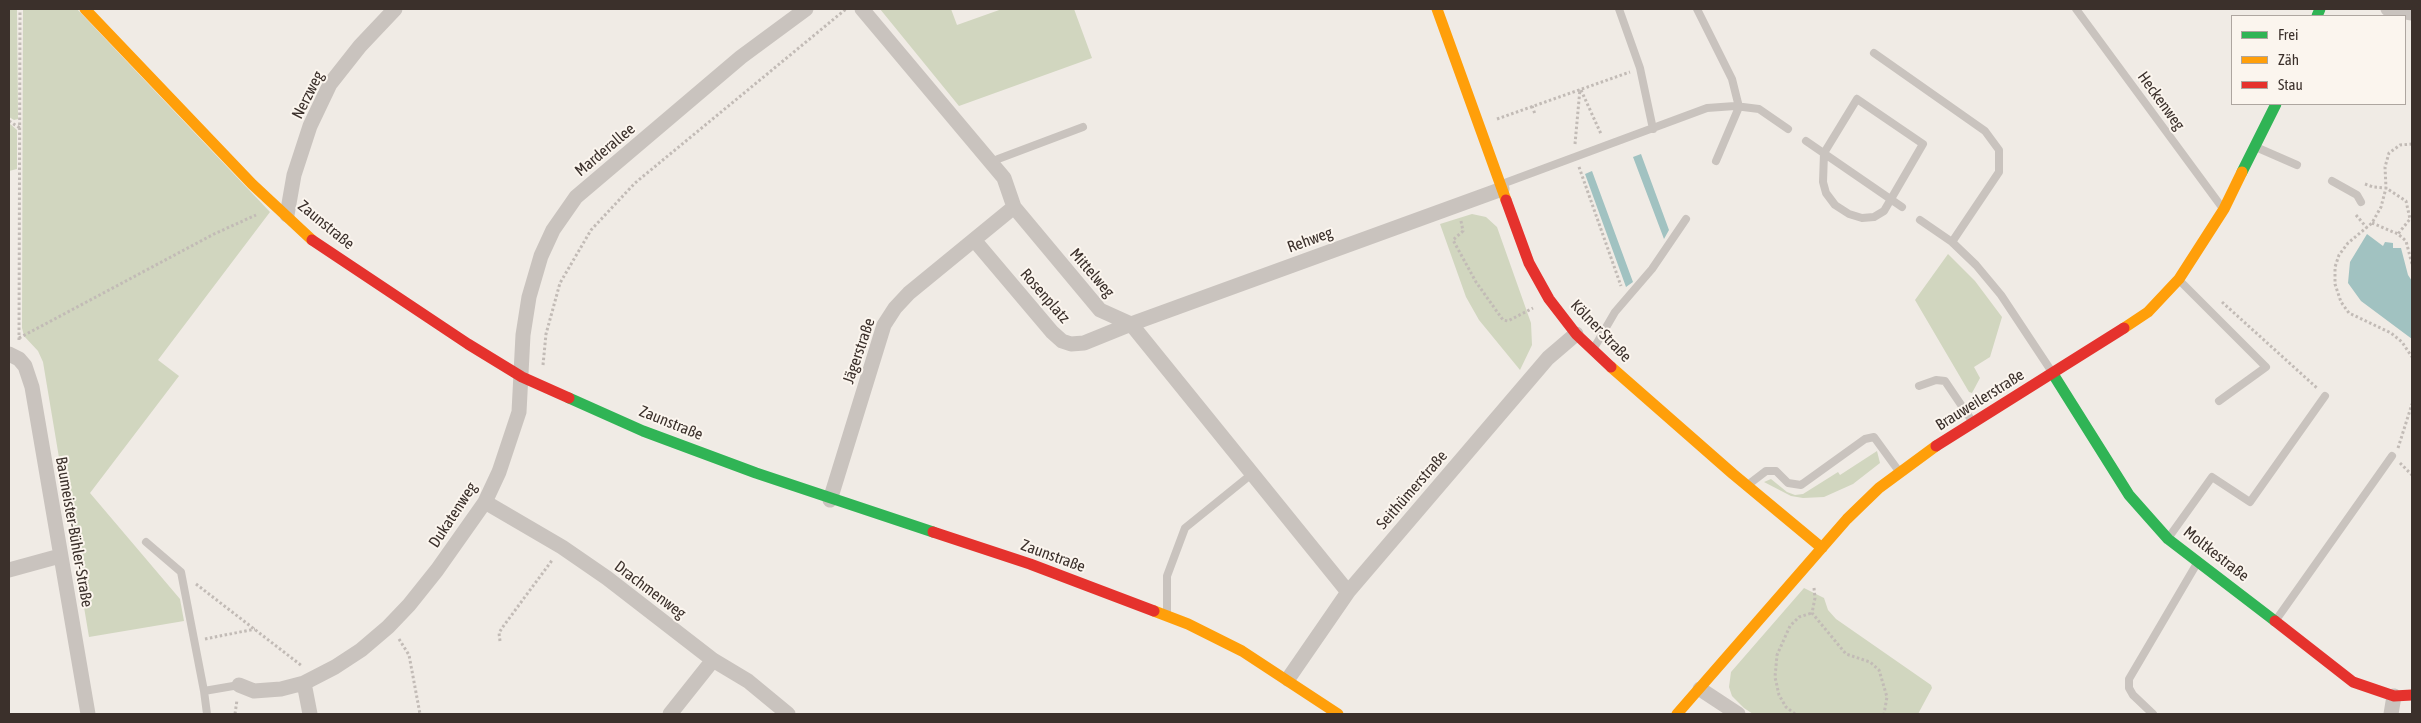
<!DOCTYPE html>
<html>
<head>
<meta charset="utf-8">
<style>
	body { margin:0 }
	#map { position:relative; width:2421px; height:723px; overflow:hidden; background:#f0ebe5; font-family:"Asap Condensed",sans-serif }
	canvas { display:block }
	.frame { position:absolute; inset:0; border:10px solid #3b302b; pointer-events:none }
	.legend { position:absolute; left:2231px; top:15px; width:175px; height:90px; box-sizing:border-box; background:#fbf5ee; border:1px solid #aea6a0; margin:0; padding:6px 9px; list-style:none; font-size:15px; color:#3b302b }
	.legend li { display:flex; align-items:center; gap:10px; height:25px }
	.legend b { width:25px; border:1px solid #aea6a0 }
</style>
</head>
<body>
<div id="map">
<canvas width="2421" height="723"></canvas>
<div class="frame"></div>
<ul class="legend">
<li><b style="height:6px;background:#30b455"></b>Frei</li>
<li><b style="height:6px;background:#ff9f0a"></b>Zäh</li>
<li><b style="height:6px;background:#e5322d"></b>Stau</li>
</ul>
</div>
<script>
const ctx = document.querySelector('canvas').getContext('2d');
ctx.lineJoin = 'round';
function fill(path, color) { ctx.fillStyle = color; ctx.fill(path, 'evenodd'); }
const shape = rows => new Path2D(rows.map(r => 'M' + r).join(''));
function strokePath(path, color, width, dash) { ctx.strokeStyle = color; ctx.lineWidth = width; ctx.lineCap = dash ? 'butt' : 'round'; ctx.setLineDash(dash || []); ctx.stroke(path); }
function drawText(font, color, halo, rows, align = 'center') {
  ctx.font = font + ' "Asap Condensed",sans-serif'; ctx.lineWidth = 4; ctx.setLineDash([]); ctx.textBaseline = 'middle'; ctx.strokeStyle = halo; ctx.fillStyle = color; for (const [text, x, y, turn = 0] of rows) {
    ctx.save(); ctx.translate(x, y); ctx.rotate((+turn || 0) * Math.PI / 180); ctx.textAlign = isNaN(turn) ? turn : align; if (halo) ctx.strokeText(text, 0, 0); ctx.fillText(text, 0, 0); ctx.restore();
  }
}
fill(shape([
	[9,9,17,9,18,119,14,120,9,117],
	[23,9,77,9,270,212,158,360,179,376,90,493,180,599,184,621,89,637,43,362,38,351,24,336,22,328],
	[880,9,951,9,957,25,1002,9,1074,9,1092,58,959,106],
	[9,123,17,130,17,169,9,171],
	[1472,214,1486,217,1497,227,1531,323,1532,345,1520,370,1479,320,1466,297,1440,224],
	[1948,254,1975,281,2002,317,1990,357,1974,367,1980,378,1972,393,1969,392,1915,300],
	[1877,451,1880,463,1853,484,1824,497,1803,498,1791,496,1764,482,1771,479,1787,492,1795,495,1803,494,1838,472,1840,475],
	[1804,588,1824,598,1828,610,1836,619,1931,685,1932,688,1918,714,1753,714,1744,708,1732,696,1729,687,1731,672]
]), '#d1d6bf');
fill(shape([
	[1641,154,1669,230,1664,239,1633,157],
	[1592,171,1633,282,1626,287,1585,174],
	[2367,234,2383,246,2385,242,2393,243,2393,248,2401,248,2408,275,2412,281,2412,339,2361,301,2348,283,2350,262]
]), '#a1c2c1');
strokePath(shape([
	[1581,90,1601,134],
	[1532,106,1535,114],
	[1497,119,1630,72],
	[9,121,20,128],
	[1575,144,1580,89],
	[2412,144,2400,145,2389,153,2385,167,2386,188,2381,207,2372,223,2348,243,2339,255,2335,267,2335,284,2341,302,2349,313,2391,333,2402,342,2412,357],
	[1579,167,1621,286],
	[2365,184,2373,187,2386,188,2406,201,2410,219,2398,234],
	[2356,215,2367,228],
	[1461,221,1463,231,1453,240,1476,282,1503,320,1508,321,1533,308],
	[2372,223,2398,234,2406,241,2412,264],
	[2222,302,2317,388],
	[19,338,214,234,256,215],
	[19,340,20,9],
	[543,365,546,334,560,283,591,230,635,183,846,9],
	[2398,448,2412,404],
	[2400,463,2412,475],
	[196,584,302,666],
	[1814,588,1815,598,1812,613,1846,654,1870,662,1879,670,1887,697,1884,714],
	[205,639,255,629],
	[399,639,409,655,420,714],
	[500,641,499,633,502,628,553,559],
	[235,714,237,700],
	[1795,714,1786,707,1779,695,1775,677,1777,655,1790,626,1799,617,1812,613]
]), '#c2bbb6', 3, [2.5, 2.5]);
strokePath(shape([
	[1619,9,1640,68,1653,129],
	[1697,9,1732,79,1739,107,1716,161],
	[2076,9,2221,206],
	[1874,53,1985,131,1999,150,1999,172,1952,242],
	[1857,99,1923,144,1884,211,1874,217,1862,218,1849,214,1835,205,1826,193,1823,182,1824,153,1857,99],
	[1806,141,1902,207],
	[2258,148,2297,165],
	[991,163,998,159,1083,127],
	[2332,181,2357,195,2361,202],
	[1502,184,1707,108,1735,106,1759,109,1788,129],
	[1920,220,1952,242,1976,265,2001,295,2052,372],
	[2180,281,2266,367,2219,401],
	[1594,348,1615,312,1652,269,1686,219],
	[1919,386,1936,380,1945,381,1972,421],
	[1749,484,1766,471,1776,471,1788,483,1801,485,1865,439,1874,437,1898,470],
	[2169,537,2212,477,2250,502,2325,396],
	[146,542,181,572,204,691,239,685],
	[1167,614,1167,576,1185,528,1253,473],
	[2276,620,2392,456],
	[204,691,207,714],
	[2153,714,2133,695,2129,688,2129,679,2196,565]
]), '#c9c3be', 8);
strokePath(shape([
	[862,9,1004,178,1014,207,1100,310,1131,324,1348,592],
	[2388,9,2412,13],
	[287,215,294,175,310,126,330,84,360,46,395,9],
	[975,241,1052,332,1062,341,1071,344,1084,343,1131,324,1502,189],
	[9,354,19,359,25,366,32,387,88,714],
	[830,500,884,325,895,308,909,293,1014,207],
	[485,502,562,547,607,578,713,660,748,681,788,714],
	[9,570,60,556],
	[1288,679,1348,592,1548,358,1576,334],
	[304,683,310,714],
	[239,685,254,691,281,689,304,683,335,667,361,650,388,627,409,605,437,570,485,502,499,472,519,412,523,335,529,297,541,256,553,230,576,197,741,57,806,9],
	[1700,689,1738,714],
	[670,714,713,660],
	[2391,714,2394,696]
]), '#c9c3be', 15);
strokePath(shape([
	[2317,16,2320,9],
	[2242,172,2276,104],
	[2053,374,2129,495,2168,539,2275,621],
	[569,398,643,431,756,473,933,532]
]), '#30b455', 11);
strokePath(shape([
	[85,9,252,184,312,240],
	[1437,9,1506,200],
	[2124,328,2148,312,2179,279,2224,209,2242,172],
	[1611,367,1733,474,1822,548],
	[1154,611,1188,624,1242,651,1338,714],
	[1677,714,1847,519,1879,488,1936,446]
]), '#ff9f0a', 11);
strokePath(shape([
	[1506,200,1529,263,1549,299,1576,334,1611,367],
	[312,240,468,344,522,377,569,398],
	[1936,446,2124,328],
	[933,532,1030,564,1154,611],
	[2275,621,2353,682,2394,696,2412,695]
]), '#e5322d', 11);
drawText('16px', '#3b302b', '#fbf5ee', [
	["Nerzweg",308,95,-63],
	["Heckenweg",2161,101,54],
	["Marderallee",605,150,-40],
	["Zaunstraße",326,225,39],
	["Rehweg",1310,240,-20],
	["Mittelweg",1092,273,49],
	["Rosenplatz",1045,296,49],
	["Kölner Straße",1601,331,46],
	["Jägerstraße",859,351,-71],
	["Brauweilerstraße",1980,400,-32],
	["Zaunstraße",671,423,22],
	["Seithümerstraße",1412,490,-49],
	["Dukatenweg",453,515,-57],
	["Baumeister-Bühler-Straße",74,532,80],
	["Moltkestraße",2216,554,38],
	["Zaunstraße",1053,556,20],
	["Drachmenweg",650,590,37]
]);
</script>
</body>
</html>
